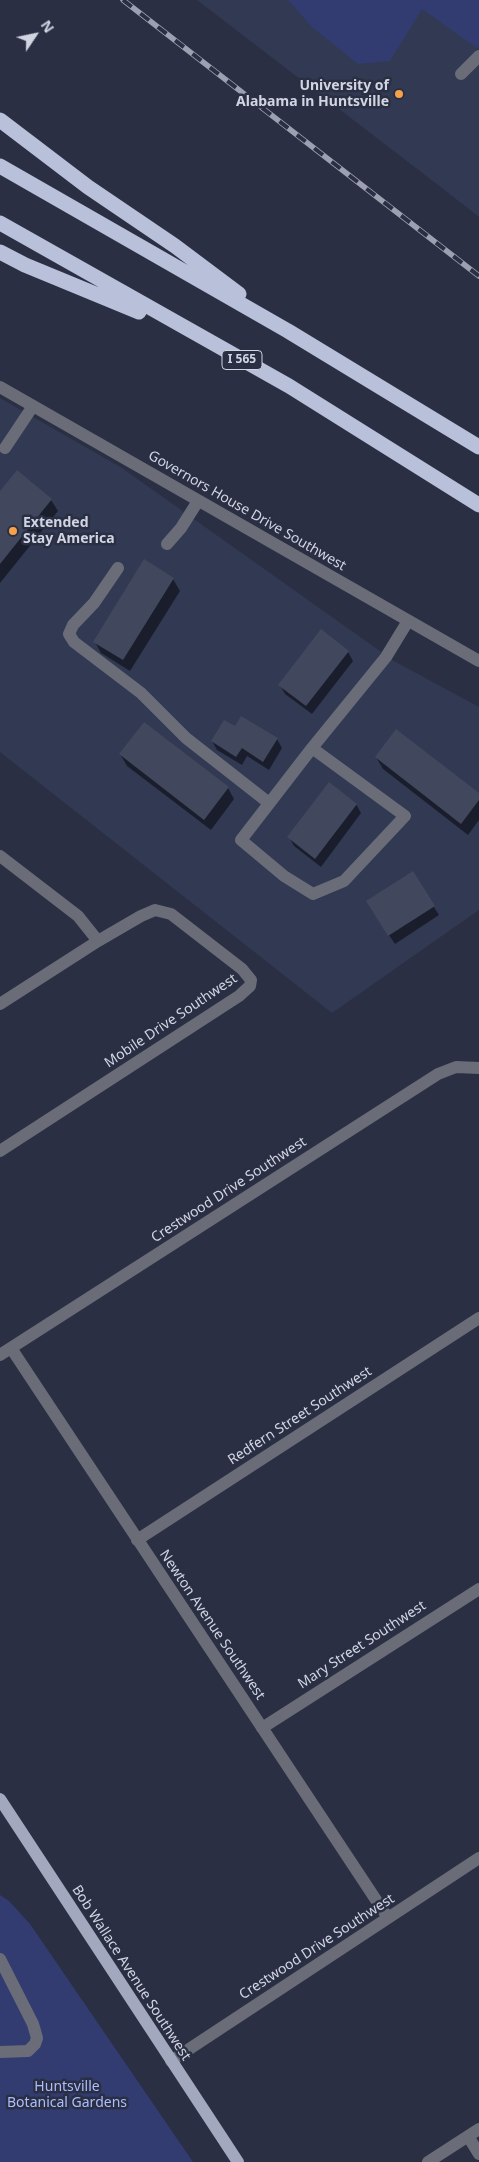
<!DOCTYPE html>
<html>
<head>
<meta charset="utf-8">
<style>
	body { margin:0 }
	#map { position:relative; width:479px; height:2162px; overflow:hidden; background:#2a2f44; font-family:"Noto Sans",sans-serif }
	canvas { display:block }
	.north { position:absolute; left:10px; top:10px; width:50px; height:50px; -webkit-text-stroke:4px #2a2f44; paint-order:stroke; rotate:56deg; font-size:14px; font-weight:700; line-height:20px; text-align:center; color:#d1d5e2 }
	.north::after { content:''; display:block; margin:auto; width:18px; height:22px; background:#d1d5e2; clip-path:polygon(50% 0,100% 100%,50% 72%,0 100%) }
</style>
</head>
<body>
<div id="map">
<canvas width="479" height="2162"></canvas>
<div class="north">N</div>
</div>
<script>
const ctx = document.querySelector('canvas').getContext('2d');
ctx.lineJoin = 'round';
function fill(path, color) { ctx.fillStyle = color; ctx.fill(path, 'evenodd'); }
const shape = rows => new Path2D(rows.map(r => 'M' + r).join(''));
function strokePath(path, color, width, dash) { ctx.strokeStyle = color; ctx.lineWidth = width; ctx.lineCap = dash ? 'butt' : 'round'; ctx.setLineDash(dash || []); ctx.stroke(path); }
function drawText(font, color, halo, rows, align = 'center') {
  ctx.font = font + ' "Noto Sans",sans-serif'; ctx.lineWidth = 5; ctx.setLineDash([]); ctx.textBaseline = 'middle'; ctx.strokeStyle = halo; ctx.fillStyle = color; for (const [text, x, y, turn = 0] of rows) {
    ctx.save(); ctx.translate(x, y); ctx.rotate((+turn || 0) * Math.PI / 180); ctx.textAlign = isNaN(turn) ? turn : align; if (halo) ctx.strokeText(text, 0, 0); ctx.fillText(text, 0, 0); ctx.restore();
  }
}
fill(shape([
	[197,0,479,0,479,217,442,188],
	[0,398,122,468,394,661,479,707,479,910,332,1013,0,752]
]), '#323953');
fill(shape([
	[288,0,479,0,479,45,477,48,422,9,390,61,358,64,312,27],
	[0,1895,9,1901,30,1924,193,2162,0,2162]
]), '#323c70');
fill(shape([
	[0,493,51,500,58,511,0,583],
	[173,579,180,591,130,671,101,653,95,642],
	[348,652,353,661,312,714,285,694,280,685],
	[235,728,277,739,282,748,269,770,247,756,242,765,217,750,212,741],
	[120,754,228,788,234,799,211,830,127,766],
	[376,757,479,795,479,820,468,835,383,769],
	[356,804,361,813,321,867,294,846,289,837],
	[412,872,439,915,395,944,372,910]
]), '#0007');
fill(shape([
	[17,470,52,499,0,564,0,491],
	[144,559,174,578,123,660,93,642],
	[321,629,349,651,306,706,278,685],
	[241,716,278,738,263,762,242,748,236,757,211,741,224,720,235,726],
	[144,722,229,787,204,820,119,754],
	[396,729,479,793,479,800,461,824,375,757],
	[329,782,357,804,315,859,287,837],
	[413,871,435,906,388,936,366,901]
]), '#41475d');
strokePath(shape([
	[461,74,479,56],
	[0,387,479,661],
	[5,448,33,406],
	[167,544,181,528,198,501],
	[118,568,94,603,73,625,69,634,74,642,141,693,186,738,269,803],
	[312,748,405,816,344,881,313,894,284,876,241,840,312,748,386,657,408,621],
	[0,856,78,916,98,941],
	[0,1004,98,941,141,916,155,910,171,914,242,969,251,980,250,986,239,996,0,1151],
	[11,1348,388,1918],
	[0,1355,438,1074,456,1067,479,1068],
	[137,1540,479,1318],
	[262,1728,479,1589],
	[0,1959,33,2024,37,2038,35,2044,28,2051,0,2052],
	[171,2061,479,1858],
	[468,2136,479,2154],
	[428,2162,479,2129]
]), '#6a6d77', 12);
strokePath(shape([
	[0,1799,238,2162]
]), '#a2a8be', 12);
strokePath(shape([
	[0,120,88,187,175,246,239,294],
	[0,166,288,331,479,447],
	[0,223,289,386,479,505],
	[0,252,25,265,139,312]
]), '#b8c0da', 15);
const rail = shape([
	[123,0,479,276]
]);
strokePath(rail, '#9ca0b0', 5.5);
strokePath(rail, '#2a2f44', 4, [11]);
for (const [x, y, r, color] of [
	[399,94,5,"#f7a14a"],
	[13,531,5,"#f7a14a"]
]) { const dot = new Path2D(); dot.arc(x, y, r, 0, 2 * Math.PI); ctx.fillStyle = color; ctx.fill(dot); strokePath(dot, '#2a2f44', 2); }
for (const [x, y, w] of [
	[242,360,40]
]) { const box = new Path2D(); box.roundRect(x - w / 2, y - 9.5, w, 19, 4); ctx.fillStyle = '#2a2f44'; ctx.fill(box); strokePath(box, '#d1d5e2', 1); }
drawText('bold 12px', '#d1d5e2', null, [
	["I 565",242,360]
]);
drawText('bold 14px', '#d1d5e2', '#2a2f44', [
	["University of",389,86],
	["Alabama in Huntsville",389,102],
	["Extended",23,523,"left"],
	["Stay America",23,539,"left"]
], 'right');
drawText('14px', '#d1d5e2', '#2a2f44', [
	["Governors House Drive Southwest",247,511,30],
	["Mobile Drive Southwest",171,1021,-34],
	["Crestwood Drive Southwest",229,1190,-33],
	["Redfern Street Southwest",300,1416,-33],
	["Newton Avenue Southwest",212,1625,56],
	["Mary Street Southwest",362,1645,-33],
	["Crestwood Drive Southwest",317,1947,-33],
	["Bob Wallace Avenue Southwest",131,1973,57]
]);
drawText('14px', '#acbdff', '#2a2f44', [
	["Huntsville",67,2087],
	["Botanical Gardens",67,2103]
]);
</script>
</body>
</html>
